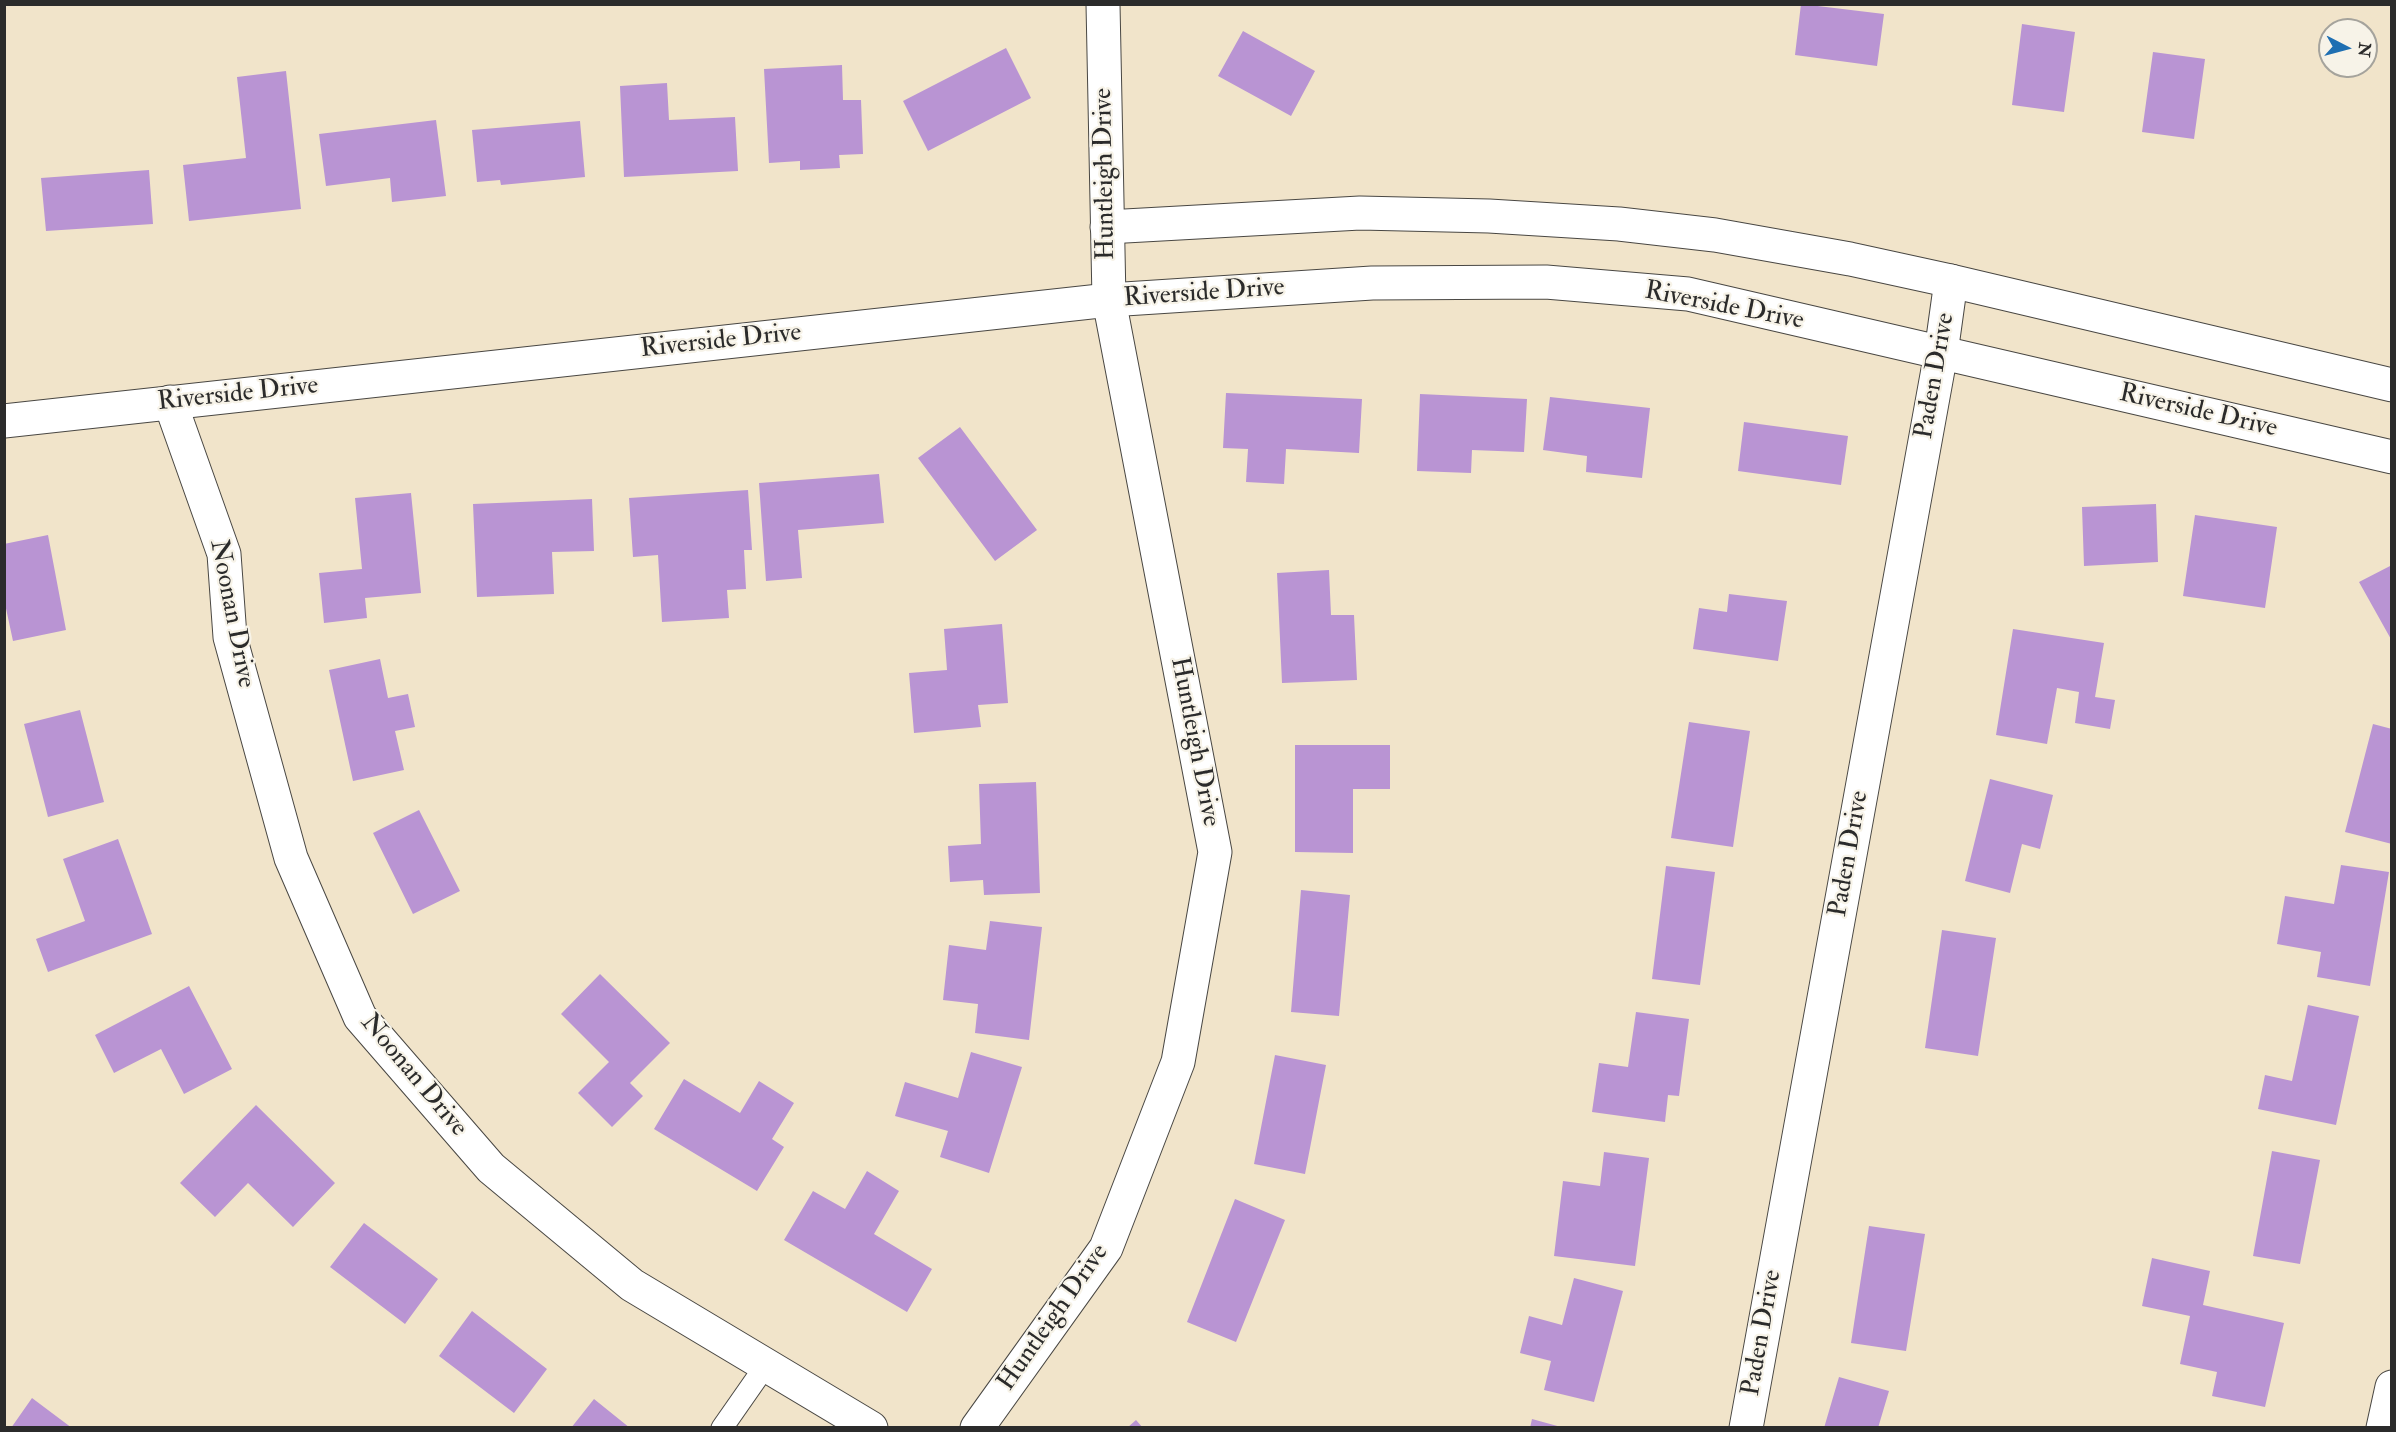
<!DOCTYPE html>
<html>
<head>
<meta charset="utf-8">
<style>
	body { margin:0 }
	#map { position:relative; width:2396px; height:1432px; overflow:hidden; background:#f1e4ca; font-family:"IM FELL Double Pica",serif }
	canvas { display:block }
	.frame { position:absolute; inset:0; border:6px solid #2b2b2b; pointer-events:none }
	.north { position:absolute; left:2318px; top:18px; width:60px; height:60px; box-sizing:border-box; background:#f7f3e8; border:2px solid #a5a39c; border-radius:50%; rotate:96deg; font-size:16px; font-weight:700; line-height:24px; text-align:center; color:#2b2b2b }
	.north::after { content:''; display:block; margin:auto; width:21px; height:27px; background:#1f6fb2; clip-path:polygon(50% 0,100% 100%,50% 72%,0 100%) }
</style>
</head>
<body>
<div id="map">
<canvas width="2396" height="1432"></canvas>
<div class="frame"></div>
<div class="north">N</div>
</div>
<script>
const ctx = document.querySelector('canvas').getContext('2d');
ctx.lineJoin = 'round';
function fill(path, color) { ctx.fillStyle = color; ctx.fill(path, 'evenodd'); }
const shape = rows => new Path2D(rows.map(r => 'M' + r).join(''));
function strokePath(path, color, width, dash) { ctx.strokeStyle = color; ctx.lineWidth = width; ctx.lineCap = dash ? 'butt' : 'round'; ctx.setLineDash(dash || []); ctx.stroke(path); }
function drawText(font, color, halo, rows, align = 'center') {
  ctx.font = font + ' "IM FELL Double Pica",serif'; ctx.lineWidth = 4.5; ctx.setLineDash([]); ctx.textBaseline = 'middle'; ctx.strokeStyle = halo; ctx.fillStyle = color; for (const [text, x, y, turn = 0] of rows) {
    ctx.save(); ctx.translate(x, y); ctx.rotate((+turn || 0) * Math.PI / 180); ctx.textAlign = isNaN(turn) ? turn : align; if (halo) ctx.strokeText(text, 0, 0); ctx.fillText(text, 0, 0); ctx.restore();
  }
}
fill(shape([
	[1801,4,1884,14,1877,66,1795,55],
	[2022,24,2075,32,2064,112,2012,105],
	[1243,31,1315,71,1291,116,1218,76],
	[1006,48,1031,98,928,151,903,101],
	[2153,52,2205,59,2194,139,2142,132],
	[842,65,843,100,861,100,863,154,839,155,840,168,800,170,800,161,769,163,764,69],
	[286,71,301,209,189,221,183,165,246,158,237,77],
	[667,83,669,120,735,117,738,171,624,177,620,86],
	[436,120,446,196,392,202,390,178,326,186,319,134],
	[580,121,585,177,501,185,500,180,477,182,472,130],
	[149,170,153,224,46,231,41,178],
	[1226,393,1362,399,1359,453,1286,449,1284,484,1246,482,1248,449,1223,448],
	[1420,394,1527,399,1524,452,1472,450,1471,473,1417,471],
	[1550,397,1650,408,1642,478,1586,472,1587,456,1543,450],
	[1744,422,1848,436,1841,485,1738,471],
	[960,427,1037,530,995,561,918,458],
	[879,474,884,523,798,530,802,578,766,581,759,483],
	[748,490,752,550,744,550,746,589,727,590,729,618,662,622,658,555,633,557,629,498],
	[411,493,421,593,365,598,367,618,324,623,319,573,362,569,355,498],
	[592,499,594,551,552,552,554,594,477,597,473,504],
	[2156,504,2158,562,2084,566,2082,507],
	[2195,515,2277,527,2265,608,2183,596],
	[48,535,66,630,13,641,4,599,4,544],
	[2392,565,2392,641,2359,582],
	[1329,570,1331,615,1354,615,1357,680,1282,683,1277,573],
	[1729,594,1787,601,1778,661,1693,649,1699,608,1727,612],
	[1002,624,1008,703,978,705,981,727,914,733,909,673,947,670,944,629],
	[2013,629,2104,643,2095,697,2115,700,2110,729,2075,723,2079,692,2057,688,2047,744,1996,735],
	[380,659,388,698,408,694,415,727,395,731,404,770,353,781,329,670],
	[80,710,104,802,48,817,24,724],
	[1689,722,1750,731,1733,847,1671,838],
	[2373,724,2392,729,2392,844,2345,832],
	[1295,745,1390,745,1390,789,1353,789,1353,853,1295,852],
	[1990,779,2053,795,2040,849,2022,844,2010,893,1965,881],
	[1036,782,1040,893,984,895,983,880,950,882,948,846,981,844,979,784],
	[419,810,460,891,413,914,373,833],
	[118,839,152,934,48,972,36,939,85,921,63,859],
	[2341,865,2389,872,2370,986,2317,977,2321,952,2277,944,2285,896,2334,904],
	[1666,866,1715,872,1700,985,1652,979],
	[1301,890,1350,895,1339,1016,1291,1012],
	[990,921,1042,927,1029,1040,975,1033,978,1004,943,1000,949,945,986,950],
	[1942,930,1996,938,1978,1056,1925,1048],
	[600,974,670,1043,630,1083,643,1096,612,1127,578,1093,609,1062,561,1014],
	[189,986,232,1069,184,1094,161,1049,114,1073,95,1035],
	[2308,1005,2359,1016,2336,1125,2258,1109,2265,1075,2292,1081],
	[1636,1012,1689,1019,1679,1096,1668,1095,1665,1122,1592,1112,1599,1063,1628,1067],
	[971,1052,1022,1067,989,1173,940,1157,948,1131,895,1116,905,1082,958,1098],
	[1275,1055,1326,1065,1305,1174,1254,1164],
	[684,1079,740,1113,759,1081,794,1103,772,1139,784,1147,757,1191,654,1129],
	[256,1105,335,1183,293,1227,248,1183,215,1217,180,1183],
	[2272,1151,2320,1160,2300,1264,2253,1256],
	[1604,1152,1649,1158,1635,1266,1554,1256,1563,1181,1600,1186],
	[867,1171,899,1191,874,1234,932,1269,907,1312,784,1240,813,1191,845,1209],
	[1235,1199,1285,1220,1236,1342,1187,1322],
	[364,1223,438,1279,405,1324,330,1267],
	[1869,1226,1925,1234,1906,1351,1851,1343],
	[2152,1258,2210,1271,2203,1305,2284,1323,2265,1407,2212,1396,2217,1372,2180,1364,2190,1316,2142,1306],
	[1574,1278,1623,1291,1594,1402,1544,1390,1551,1361,1520,1353,1529,1316,1562,1325],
	[472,1311,547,1369,514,1413,439,1356],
	[1839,1377,1889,1391,1878,1428,1824,1428],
	[32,1398,72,1428,11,1428],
	[594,1399,630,1428,571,1428],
	[1532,1419,1561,1427,1561,1428,1530,1428],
	[1136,1420,1143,1428,1127,1428]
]), '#b994d3');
const lane = shape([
	[722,1428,766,1365]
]);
const street = shape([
	[170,402,224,554,230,637,291,858,360,1017,491,1168,632,1285,871,1428],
	[977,1428,1106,1248,1178,1062,1215,852,1109,300,1103,4],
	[1746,1428,1941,353,1951,281],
	[2383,1428,2392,1387]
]);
const secondary = shape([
	[1107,227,1360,213,1489,216,1619,224,1715,235,1850,259,1951,281,2392,385],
	[4,421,1109,300,1372,283,1546,282,1688,294,2392,457]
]);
strokePath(lane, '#494743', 23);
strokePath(street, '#494743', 35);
strokePath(secondary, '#494743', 35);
strokePath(lane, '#fff', 21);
strokePath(street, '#fff', 33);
strokePath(secondary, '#fff', 33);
drawText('26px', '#2b2b2b', '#f7f3e8', [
	["Huntleigh Drive",1106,174,-91],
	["Riverside Drive",1204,294,-4],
	["Riverside Drive",1724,307,11],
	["Riverside Drive",721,342,-6],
	["Paden Drive",1936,376,-80],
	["Riverside Drive",238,395,-6],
	["Riverside Drive",2198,412,13],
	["Noonan Drive",231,614,79],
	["Huntleigh Drive",1194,742,79],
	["Paden Drive",1850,854,-80],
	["Noonan Drive",413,1076,50],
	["Huntleigh Drive",1054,1318,-55],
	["Paden Drive",1763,1333,-80]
]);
</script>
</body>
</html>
